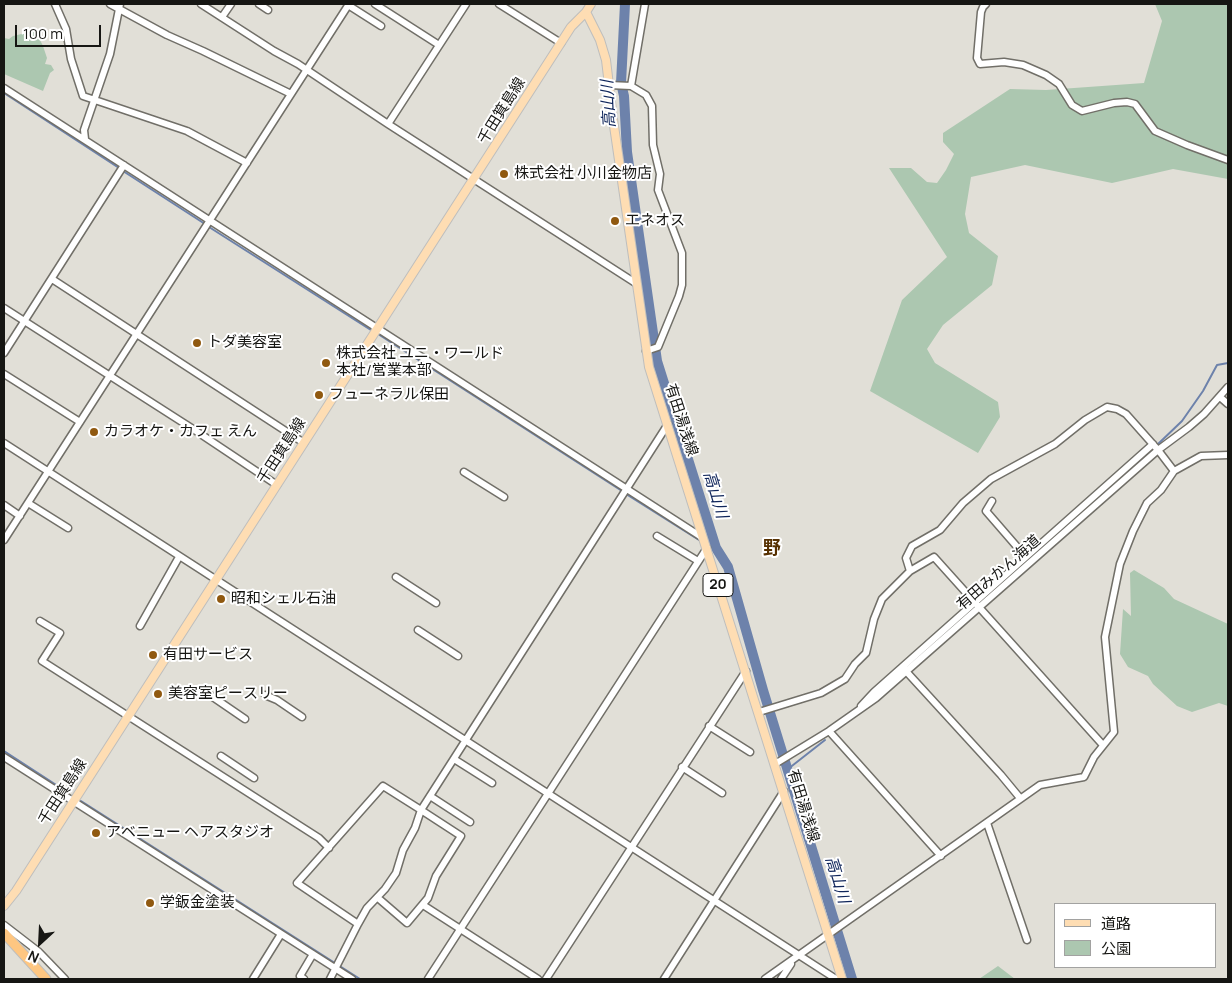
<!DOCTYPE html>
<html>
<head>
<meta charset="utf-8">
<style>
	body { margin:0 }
	#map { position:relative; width:1232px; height:983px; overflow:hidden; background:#e1dfd7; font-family:Manrope,"Noto Sans JP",sans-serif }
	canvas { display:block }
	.frame { position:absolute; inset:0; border:5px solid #161613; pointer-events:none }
	.legend { position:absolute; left:1054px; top:903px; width:162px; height:65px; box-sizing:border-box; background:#fff; border:1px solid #a2a2a1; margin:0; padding:6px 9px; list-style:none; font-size:15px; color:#161613 }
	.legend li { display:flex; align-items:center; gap:10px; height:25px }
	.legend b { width:25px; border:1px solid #a2a2a1 }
	.north { position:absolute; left:15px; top:918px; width:50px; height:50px; -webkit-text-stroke:4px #fff; paint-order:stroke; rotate:205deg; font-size:14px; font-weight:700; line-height:20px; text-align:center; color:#161613 }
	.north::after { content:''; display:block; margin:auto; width:18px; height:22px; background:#161613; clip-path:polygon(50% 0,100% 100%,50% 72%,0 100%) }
	.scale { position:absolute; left:15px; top:25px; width:86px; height:22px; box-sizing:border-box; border:2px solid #161613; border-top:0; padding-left:6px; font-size:15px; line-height:18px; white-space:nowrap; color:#161613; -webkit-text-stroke:4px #fff; paint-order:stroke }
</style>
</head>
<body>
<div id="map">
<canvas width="1232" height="983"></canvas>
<div class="frame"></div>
<ul class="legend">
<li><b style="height:6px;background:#feddb3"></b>道路</li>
<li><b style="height:14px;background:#acc7b0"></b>公園</li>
</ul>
<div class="north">N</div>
<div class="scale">100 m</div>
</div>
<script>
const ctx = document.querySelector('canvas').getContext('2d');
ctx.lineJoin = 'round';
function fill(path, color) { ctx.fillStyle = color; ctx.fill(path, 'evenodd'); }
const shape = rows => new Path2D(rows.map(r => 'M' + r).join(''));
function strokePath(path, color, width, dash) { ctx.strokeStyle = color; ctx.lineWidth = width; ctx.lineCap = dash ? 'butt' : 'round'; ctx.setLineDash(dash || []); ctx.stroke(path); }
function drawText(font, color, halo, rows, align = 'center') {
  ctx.font = font + ' Manrope,"Noto Sans JP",sans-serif'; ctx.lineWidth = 4; ctx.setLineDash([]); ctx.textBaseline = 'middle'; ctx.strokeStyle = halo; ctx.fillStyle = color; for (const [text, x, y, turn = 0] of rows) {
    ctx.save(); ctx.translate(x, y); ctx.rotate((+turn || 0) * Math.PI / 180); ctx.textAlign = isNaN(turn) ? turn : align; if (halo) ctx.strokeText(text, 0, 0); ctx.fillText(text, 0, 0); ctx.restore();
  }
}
fill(shape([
	[1155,4,1228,4,1228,179,1173,169,1112,183,1025,165,971,177,965,214,969,233,998,256,992,285,943,325,927,349,935,363,998,402,1000,417,978,453,870,391,902,300,947,257,889,168,911,168,927,182,937,183,946,170,954,154,943,142,943,133,1010,89,1046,90,1144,83,1162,21],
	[34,31,34,36,38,36,43,46,47,58,45,64,51,65,54,70,50,73,43,91,4,74,4,38,9,39,13,36],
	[1134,570,1164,588,1174,599,1228,624,1228,706,1219,703,1192,712,1177,706,1153,684,1148,676,1128,667,1120,654,1123,609,1131,616,1130,573],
	[998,966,1015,979,979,979]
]), '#acc7b0');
strokePath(shape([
	[4,93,119,168],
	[123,171,205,224],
	[209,227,374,332],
	[378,334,622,491],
	[1157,445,1182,421,1203,391,1217,365,1228,363],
	[1112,484,1154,448],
	[626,494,699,540],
	[712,546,716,548],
	[4,751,64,790],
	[788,769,825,740],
	[81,801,360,979]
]), '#6d82ab', 2);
strokePath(shape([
	[625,4,621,83,624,96,627,152,657,361,716,548,728,567,763,690,852,979]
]), '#6d82ab', 10);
const minor = shape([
	[55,4,66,29,71,59,83,96,187,131,247,163],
	[110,4,167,35,203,51,291,94],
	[201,4,274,51,298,64,388,124,637,284],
	[259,4,268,10],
	[375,4,439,45],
	[499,4,561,43],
	[986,4,983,7,981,12,977,58,980,64,1004,62,1023,65,1046,75,1059,84,1072,105,1082,111,1114,103,1127,102,1135,104,1155,131,1187,145,1228,160],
	[348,5,381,26],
	[222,17,231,4],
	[609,85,631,86,646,95,652,106,653,145,660,174,658,190,682,253,682,285,679,296,658,347,646,351],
	[631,86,645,4],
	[4,88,703,538],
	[388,124,466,4],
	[85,139,84,130,110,54,120,4],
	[52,279,304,443],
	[4,308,193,429,277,485],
	[4,353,124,165],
	[4,374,80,422],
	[1220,397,1228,404],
	[4,443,836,979],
	[464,472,504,497],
	[992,501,986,511,1025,556],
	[28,503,68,528],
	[4,505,20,516],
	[657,536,698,561],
	[4,540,349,4],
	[910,571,906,558,912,546,940,530,963,503,991,479,1055,444,1085,420,1107,407,1117,409,1126,414,1158,450,1174,471],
	[396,577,436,603],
	[40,621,60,633,42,661,319,838,329,848],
	[140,626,179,557],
	[418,630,458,656],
	[904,669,1001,775,1020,798],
	[207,693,245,719],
	[265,695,277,700,302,717],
	[861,706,874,692,1153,444],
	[759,712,821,693,845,679,855,664,866,653,874,619,882,599,910,571,934,557,1102,744],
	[709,726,750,752],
	[829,731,941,856],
	[221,756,254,778],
	[4,757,352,979],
	[454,759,492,783],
	[775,764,829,731,876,698,1158,450,1189,427,1204,414,1228,387],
	[682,767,722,793],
	[430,796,470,822],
	[987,823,1027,940],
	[423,905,538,979],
	[358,924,367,908,385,889,396,873,403,850,415,828,421,810,461,836,436,876,428,898,407,923,378,898],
	[4,925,39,952,65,979],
	[253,979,281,934],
	[304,979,300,976,313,954],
	[330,979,358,924,297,883,383,786,421,810,668,424],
	[428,979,707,548],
	[546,979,746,671],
	[664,979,784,791],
	[765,979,1040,785,1084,777,1094,757,1114,732,1105,637,1120,564,1133,531,1147,503,1161,490,1174,471,1201,456,1228,455],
	[781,979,791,964]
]);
const major = shape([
	[586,12,600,40,606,60,613,119,649,367,842,979],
	[4,906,16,891,571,27,586,12,591,4]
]);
const highway = shape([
	[4,933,46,979]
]);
strokePath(minor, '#716f68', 9);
strokePath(major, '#bebebd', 10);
strokePath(highway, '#bebebd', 11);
strokePath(minor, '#fff', 6);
strokePath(major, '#feddb3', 8);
strokePath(highway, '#fec681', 9);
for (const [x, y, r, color] of [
	[504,174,5,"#905910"],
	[615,221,5,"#905910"],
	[197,343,5,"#905910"],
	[326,363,5,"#905910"],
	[319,395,5,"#905910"],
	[94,432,5,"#905910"],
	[221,599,5,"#905910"],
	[153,655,5,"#905910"],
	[158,694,5,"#905910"],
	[96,833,5,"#905910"],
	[150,903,5,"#905910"]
]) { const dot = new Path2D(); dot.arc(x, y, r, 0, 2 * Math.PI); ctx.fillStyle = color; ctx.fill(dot); strokePath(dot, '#fff', 2); }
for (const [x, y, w] of [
	[718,585,30]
]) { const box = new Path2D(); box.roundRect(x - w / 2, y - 11.5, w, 23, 4); ctx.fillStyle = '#fff'; ctx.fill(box); strokePath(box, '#161613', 1); }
drawText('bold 14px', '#161613', null, [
	["20",718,585]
]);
drawText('15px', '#161613', '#fff', [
	["千田箕島線",502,111,-58],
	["有田湯浅線",681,420,72],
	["千田箕島線",282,451,-57],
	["有田みかん海道",999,573,-41],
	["千田箕島線",63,792,-57],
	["有田湯浅線",803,806,73]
]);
drawText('15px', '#161613', '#fff', [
	["株式会社 小川金物店",514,174],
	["エネオス",625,221],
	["トダ美容室",207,343],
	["株式会社 ユニ・ワールド",336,354],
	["本社/営業本部",336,371],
	["フューネラル保田",329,395],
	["カラオケ・カフェ えん",104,432],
	["昭和シェル石油",231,599],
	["有田サービス",163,655],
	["美容室ピースリー",168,694],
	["アベニュー ヘアスタジオ",106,833],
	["学鈑金塗装",160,903]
], 'left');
drawText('italic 16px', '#10265b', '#fff', [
	["高山川",609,104,-93],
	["高山川",715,495,73],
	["高山川",837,880,73]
]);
drawText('bold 18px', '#563000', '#fff', [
	["野",772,549]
]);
</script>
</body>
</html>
